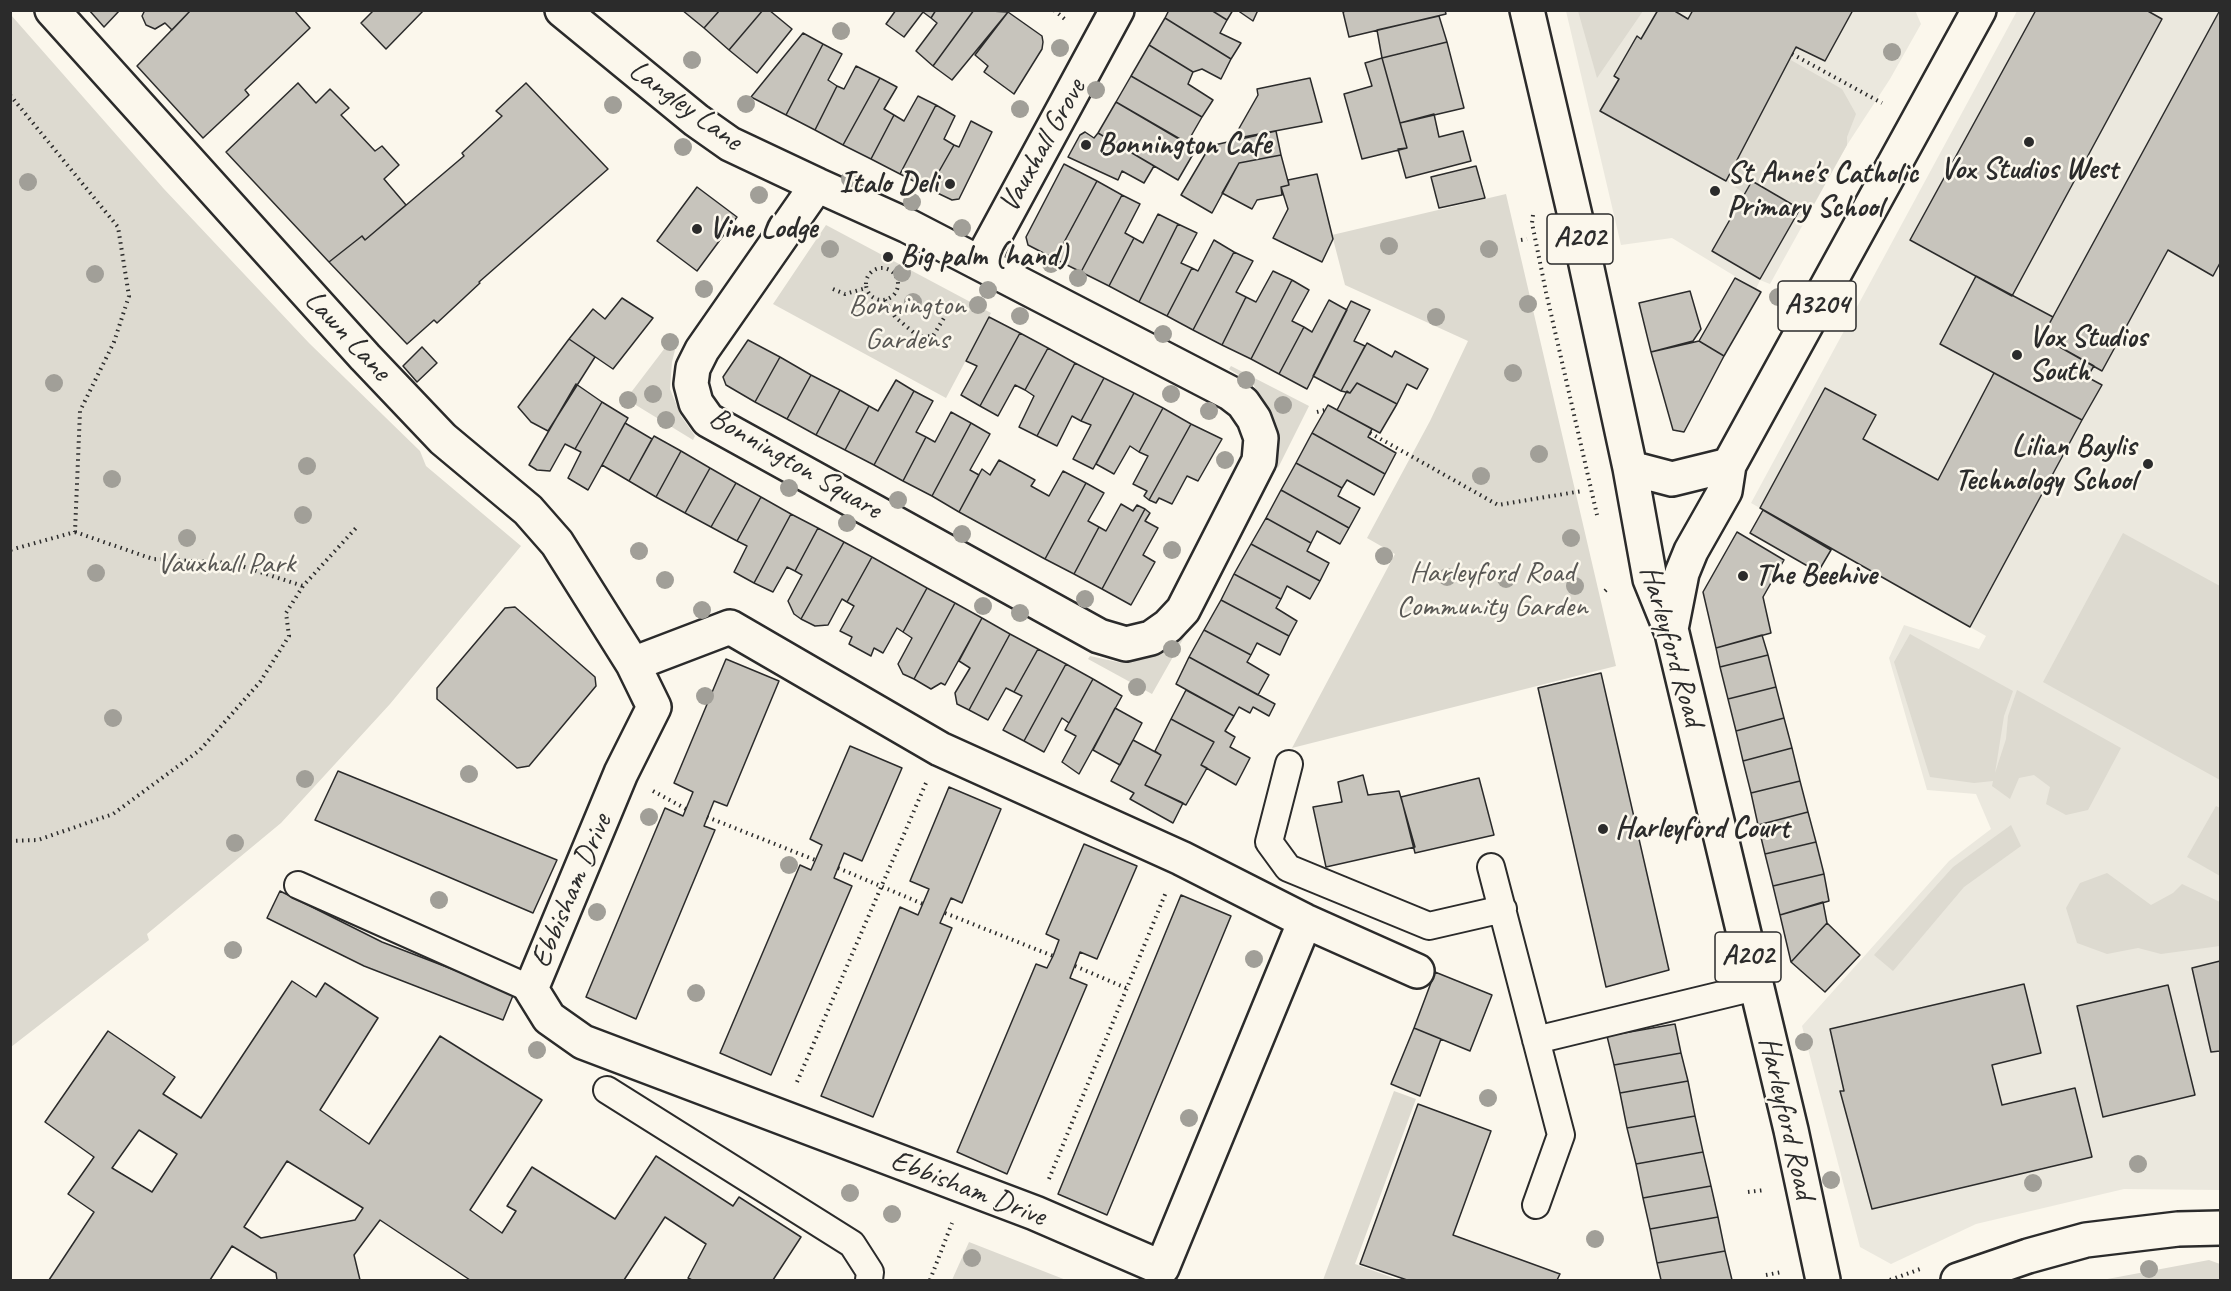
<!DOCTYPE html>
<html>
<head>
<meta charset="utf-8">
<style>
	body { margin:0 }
	#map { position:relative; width:2231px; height:1291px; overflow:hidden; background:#fbf7ec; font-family:Caveat,sans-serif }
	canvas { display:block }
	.frame { position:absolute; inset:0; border:12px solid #2b2b2b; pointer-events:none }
</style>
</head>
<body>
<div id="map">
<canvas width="2231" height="1291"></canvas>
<div class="frame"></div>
</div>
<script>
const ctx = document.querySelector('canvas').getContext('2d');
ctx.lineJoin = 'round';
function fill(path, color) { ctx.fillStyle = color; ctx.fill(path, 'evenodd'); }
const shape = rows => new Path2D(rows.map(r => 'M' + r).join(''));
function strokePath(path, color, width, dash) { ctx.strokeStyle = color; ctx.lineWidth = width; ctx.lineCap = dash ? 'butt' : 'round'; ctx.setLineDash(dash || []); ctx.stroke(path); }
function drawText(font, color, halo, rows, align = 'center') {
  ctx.font = font + ' Caveat,sans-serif'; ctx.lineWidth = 5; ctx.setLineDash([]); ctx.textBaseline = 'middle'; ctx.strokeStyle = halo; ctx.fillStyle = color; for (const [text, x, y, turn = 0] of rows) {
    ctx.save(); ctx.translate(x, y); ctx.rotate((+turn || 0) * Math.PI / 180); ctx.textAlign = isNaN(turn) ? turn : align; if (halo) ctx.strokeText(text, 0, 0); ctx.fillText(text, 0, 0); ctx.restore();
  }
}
fill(shape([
	[1915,10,1921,24,1890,79,1847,145,1770,284,1760,280,1756,289,1672,238,1621,245,1566,11],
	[2017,11,2220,11,2220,1190,2124,1189,1976,1224,1891,1264,1860,1247,1802,1026,1949,861,1991,829,1976,794,1927,790,1889,658,1904,625,1979,649,1986,636,1751,503]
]), '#ebe8de');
fill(shape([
	[1578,11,1643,11,1597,78],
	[11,15,164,189,309,343,420,451,426,466,521,546,390,704,281,823,147,934,149,940,11,1047],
	[1789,59,1842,89,1856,114,1847,137,1847,145,1809,213,1752,181,1744,193,1726,181],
	[1506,194,1616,666,1292,748,1395,554,1367,538,1430,421,1468,341,1345,285,1332,235],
	[826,225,991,313,946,398,773,304],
	[674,336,678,338,672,362,670,389,681,416,695,436,693,440,626,399],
	[1231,366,1309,406,1278,468,1275,466,1277,443,1272,419,1263,399,1252,383,1229,369],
	[2123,533,2220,586,2220,780,2043,682],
	[1184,630,1187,632,1152,694,1088,659,1090,656,1122,663,1145,659,1161,652],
	[1910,634,2013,691,2004,716,1995,773,2006,739,2008,716,2017,690,2121,748,2088,810,2066,815,2046,804,2050,787,2034,775,2019,778,2010,799,1992,786,1993,781,1974,783,1930,777,1894,662],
	[2216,806,2220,808,2220,876,2187,857],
	[2011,825,2021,846,1964,887,1893,971,1874,955,1953,867],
	[2107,873,2151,905,2173,893,2182,884,2220,902,2220,946,2161,954,2138,948,2107,954,2077,943,2066,908,2080,883],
	[1394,1091,1416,1099,1355,1264,1399,1280,1323,1280],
	[969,1242,1066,1280,952,1280],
	[2209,1260,2220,1264,2220,1280,2102,1280]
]), '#dddad0');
const building = shape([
	[89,10,120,10,104,27,89,10],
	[145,10,191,10,172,30,165,23,155,29,146,25,142,16,145,10],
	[191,10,294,10,310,28,245,90,249,95,203,138,137,66,191,10],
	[374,10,424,10,386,49,361,23,374,10],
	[682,10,720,10,704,28,682,10],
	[720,10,763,10,729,50,704,28,720,10],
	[763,10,769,10,792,29,757,73,729,50,763,10],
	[896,10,936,10,931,18,923,12,904,37,886,24,896,10],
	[936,10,974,10,933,66,916,51,937,23,931,18,936,10],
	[974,10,1008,12,952,80,933,66,974,10],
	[1169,10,1211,10,1227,20,1220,33,1241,43,1231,59,1165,18,1169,10],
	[1211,10,1233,10,1227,20,1211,10],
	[1237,10,1258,10,1253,21,1237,10],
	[1348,10,1445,10,1446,14,1349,37,1343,12,1348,10],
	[1658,10,1673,10,1688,19,1693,10,1853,10,1825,61,1796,47,1726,181,1600,111,1619,79,1614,76,1637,36,1641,39,1658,10],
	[2036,10,2146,10,2162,19,2012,296,1910,240,2036,10],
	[2220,10,2220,263,2213,276,2168,250,2102,371,2042,337,2220,10],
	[1008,12,1042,36,1043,42,1042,49,1014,94,984,72,988,66,975,55,1008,12],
	[1439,16,1447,42,1382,58,1377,30,1439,16],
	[1165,18,1231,59,1221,79,1202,69,1193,72,1149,45,1165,18],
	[803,33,823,44,786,115,751,97,803,33],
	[1447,42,1464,108,1400,123,1382,58,1447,42],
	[823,44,842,54,828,80,837,86,815,130,786,115,823,44],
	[1149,45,1193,72,1188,84,1213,100,1202,117,1131,76,1149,45],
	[1382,58,1407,148,1362,159,1344,94,1372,86,1365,63,1382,58],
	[856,66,880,78,843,145,815,130,837,86,844,89,856,66],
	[1131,76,1202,117,1187,143,1116,102,1131,76],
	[880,78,897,87,884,109,894,115,871,159,843,145,880,78],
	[1310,78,1322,122,1233,139,1258,95,1257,89,1310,78],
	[298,83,316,103,330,89,349,108,341,115,375,151,382,146,399,165,384,179,406,205,365,240,362,236,329,262,226,152,298,83],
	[526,83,608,169,479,282,480,283,437,323,434,320,407,344,329,262,362,236,365,240,464,156,462,153,502,116,496,111,526,83],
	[918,96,936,105,900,174,871,159,894,115,904,121,918,96],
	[1116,102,1196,149,1178,180,1098,133,1116,102],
	[936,105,955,116,944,139,954,145,929,189,900,174,936,105],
	[1434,114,1439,137,1463,131,1471,161,1406,178,1398,149,1407,148,1400,123,1434,114],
	[971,121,992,132,959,199,952,200,929,189,954,145,959,147,971,121],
	[1276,131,1281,155,1239,163,1212,213,1181,195,1210,146,1276,131],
	[1085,132,1094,138,1098,133,1154,166,1144,183,1122,171,1118,180,1068,157,1080,135,1085,132],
	[1281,155,1289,185,1281,187,1282,195,1257,200,1252,209,1222,193,1239,163,1281,155],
	[1064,164,1097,181,1055,259,1028,245,1026,237,1064,164],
	[1476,166,1485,198,1439,208,1431,177,1476,166],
	[1317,174,1333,239,1322,262,1273,238,1288,209,1281,187,1289,185,1288,180,1317,174],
	[1097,181,1122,195,1081,272,1055,259,1097,181],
	[1752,181,1800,209,1760,279,1712,251,1752,181],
	[697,187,737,217,697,271,657,241,697,187],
	[1122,195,1140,204,1125,233,1134,238,1109,286,1081,272,1122,195],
	[1158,214,1178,224,1139,302,1109,286,1134,238,1143,243,1158,214],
	[1178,224,1197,233,1181,263,1192,268,1167,316,1139,302,1178,224],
	[1214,240,1234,252,1193,330,1167,316,1192,268,1198,271,1214,240],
	[1234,252,1253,261,1236,292,1246,297,1222,345,1193,330,1234,252],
	[1273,271,1292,280,1251,359,1222,345,1246,297,1256,302,1273,271],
	[1976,276,2053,317,2042,337,2094,366,2087,377,2102,385,2082,420,1940,344,1976,276],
	[1735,278,1761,292,1724,356,1699,341,1735,278],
	[1292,280,1309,290,1292,321,1304,327,1279,374,1251,359,1292,280],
	[1690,291,1701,329,1693,341,1651,352,1639,303,1690,291],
	[622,298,653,318,613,369,569,339,593,309,605,319,622,298],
	[1329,300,1347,310,1307,389,1279,374,1304,327,1312,332,1329,300],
	[1351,301,1370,310,1354,341,1365,346,1341,391,1313,376,1351,301],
	[989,317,1020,333,980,406,961,395,977,366,966,361,989,317],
	[1020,333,1048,348,1025,390,1015,385,998,416,980,406,1020,333],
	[569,339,595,357,548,431,531,422,518,407,569,339],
	[748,340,780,357,755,402,726,385,723,377,748,340],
	[1699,341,1724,356,1684,432,1673,430,1651,352,1699,341],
	[1367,343,1392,357,1395,351,1428,369,1417,389,1407,384,1397,404,1357,383,1350,393,1341,391,1367,343],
	[422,347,437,363,417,382,403,366,422,347],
	[1048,348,1075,363,1037,436,1019,427,1034,396,1025,390,1048,348],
	[780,357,811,375,787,419,755,402,780,357],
	[1075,363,1104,378,1081,421,1072,416,1057,446,1037,436,1075,363],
	[1994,373,2082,420,1970,627,1760,508,1825,388,1876,415,1863,439,1938,480,1994,373],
	[811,375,840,390,816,435,787,419,811,375],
	[1104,378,1134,393,1093,469,1073,459,1091,425,1081,421,1104,378],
	[896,380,914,391,874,465,845,450,869,406,878,411,896,380],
	[1357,383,1397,404,1380,433,1337,410,1347,391,1350,393,1357,383],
	[576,384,602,402,575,449,565,444,550,471,537,470,529,465,576,384],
	[840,390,869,406,845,450,816,435,840,390],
	[914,391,933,401,916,432,926,437,903,481,874,465,914,391],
	[1134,393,1163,408,1139,452,1130,446,1114,474,1096,464,1134,393],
	[602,402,628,418,588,490,568,478,581,452,575,449,602,402],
	[1328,405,1372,429,1368,437,1396,453,1385,474,1312,433,1328,405],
	[1163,408,1191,424,1149,500,1144,496,1147,491,1133,484,1148,456,1139,452,1163,408],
	[951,412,971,423,932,496,903,481,926,437,935,442,951,412],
	[625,423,652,439,629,481,602,465,625,423],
	[971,423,990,434,970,470,979,475,959,512,932,496,971,423],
	[1191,424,1222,439,1198,481,1187,476,1172,504,1159,498,1156,503,1149,500,1191,424],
	[1312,433,1385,474,1374,495,1347,480,1342,488,1296,463,1312,433],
	[654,436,681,451,656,497,629,481,654,436],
	[681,451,710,468,685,513,656,497,681,451],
	[999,460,1035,480,1031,486,1049,496,1063,471,1086,483,1045,559,959,512,982,469,990,475,999,460],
	[1296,463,1342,488,1338,496,1360,508,1349,528,1281,490,1296,463],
	[710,468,736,483,711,527,685,513,710,468],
	[736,483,761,497,737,541,711,527,736,483],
	[1086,483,1104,493,1088,521,1099,527,1074,574,1045,559,1086,483],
	[1281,490,1349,528,1340,544,1317,531,1311,543,1266,518,1281,490],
	[761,497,791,514,754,583,734,572,747,546,737,541,761,497],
	[1121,504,1133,511,1137,505,1145,509,1102,589,1074,574,1099,527,1106,531,1121,504],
	[1145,509,1150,513,1145,521,1158,528,1143,555,1155,562,1131,605,1102,589,1145,509],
	[1763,510,1831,550,1818,572,1750,533,1763,510],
	[791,514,818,528,795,571,787,567,773,592,754,583,791,514],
	[1266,518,1311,543,1307,551,1329,563,1320,581,1251,544,1266,518],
	[818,528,844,542,801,619,794,614,788,601,802,575,795,571,818,528],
	[1737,532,1784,560,1763,597,1771,633,1716,648,1703,592,1737,532],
	[844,542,872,557,847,602,842,599,828,625,815,626,801,619,844,542],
	[1251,544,1320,581,1310,599,1287,586,1281,599,1234,574,1251,544],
	[872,557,927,588,903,632,897,628,883,653,874,648,871,656,849,644,852,637,840,631,854,606,847,602,872,557],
	[1234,574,1281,599,1276,608,1297,621,1289,636,1221,600,1234,574],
	[927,588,955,603,914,679,903,674,898,664,912,638,903,632,927,588],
	[1221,600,1289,636,1280,655,1257,643,1251,655,1204,630,1221,600],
	[955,603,982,618,945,685,941,683,931,689,914,679,955,603],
	[515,607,595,677,596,686,529,766,517,768,437,699,437,688,505,608,515,607],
	[982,618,1010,634,969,710,957,704,955,693,970,668,959,661,982,618],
	[1204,630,1251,655,1247,662,1269,675,1258,695,1189,657,1204,630],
	[1010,634,1038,649,1014,692,1006,688,988,720,969,710,1010,634],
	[1762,635,1768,655,1720,667,1716,648,1762,635],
	[1038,649,1066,664,1024,741,1003,730,1022,696,1014,692,1038,649],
	[1768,655,1776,687,1728,699,1720,667,1768,655],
	[1189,657,1275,704,1269,716,1253,707,1250,713,1239,707,1234,716,1176,684,1189,657],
	[726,659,779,681,727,806,714,801,704,826,715,830,636,1019,586,997,665,808,683,816,693,792,674,783,726,659],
	[1066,664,1093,679,1069,723,1062,718,1044,752,1024,741,1066,664],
	[1601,673,1669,970,1606,987,1538,688,1601,673],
	[1093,679,1122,696,1079,774,1062,762,1076,736,1065,730,1093,679],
	[1776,687,1784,718,1736,731,1728,699,1776,687],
	[1186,690,1234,716,1225,731,1235,737,1230,747,1250,758,1236,785,1201,765,1214,742,1171,719,1186,690],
	[1115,708,1142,723,1120,765,1093,750,1115,708],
	[1784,718,1792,748,1743,761,1736,731,1784,718],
	[1171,719,1214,742,1201,765,1207,768,1186,805,1145,785,1161,755,1155,751,1171,719],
	[1133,740,1161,755,1145,785,1183,803,1173,823,1130,799,1134,793,1111,781,1133,740],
	[850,746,902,768,862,861,844,853,834,878,852,886,771,1075,720,1053,800,865,811,870,822,845,810,839,850,746],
	[1792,748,1800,781,1751,793,1743,761,1792,748],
	[338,771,557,860,533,913,315,820,338,771],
	[1363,775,1368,795,1399,791,1415,847,1326,867,1313,807,1342,802,1338,782,1363,775],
	[1479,778,1494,835,1415,853,1401,797,1479,778],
	[1800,781,1808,812,1758,825,1751,793,1800,781],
	[949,787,1001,809,962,903,951,898,940,923,952,928,873,1117,821,1096,900,907,918,915,929,889,910,881,949,787],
	[1808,812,1816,842,1765,854,1758,825,1808,812],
	[1816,842,1824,874,1773,886,1765,854,1816,842],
	[1084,844,1137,866,1097,959,1080,952,1070,978,1087,985,1007,1174,957,1152,1036,964,1047,968,1053,956,1059,940,1046,934,1084,844],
	[1824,874,1829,901,1780,915,1773,886,1824,874],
	[280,891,382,942,514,993,503,1020,364,966,267,918,280,891],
	[1181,895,1231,916,1107,1215,1058,1194,1181,895],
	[1823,902,1827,923,1791,962,1780,915,1823,902],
	[1827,923,1860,955,1825,992,1791,962,1827,923],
	[2220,961,2220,1051,2211,1052,2192,968,2220,961],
	[1435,972,1492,995,1470,1051,1414,1028,1435,972],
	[292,981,316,997,325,983,378,1018,320,1110,369,1144,440,1036,542,1100,470,1210,502,1233,516,1211,507,1206,532,1167,615,1219,656,1156,733,1206,739,1197,801,1237,773,1280,692,1280,688,1278,706,1244,665,1217,624,1280,470,1280,380,1220,354,1255,360,1280,277,1280,276,1273,232,1246,210,1280,49,1280,94,1212,68,1194,94,1157,45,1122,108,1031,175,1077,163,1094,201,1118,292,981],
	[139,1130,177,1154,152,1192,112,1168,139,1130],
	[287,1161,363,1208,355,1220,261,1238,244,1227,287,1161],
	[2024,984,2041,1053,1992,1065,2002,1105,2075,1088,2092,1157,1872,1209,1840,1091,1844,1091,1830,1029,2024,984],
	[2168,985,2195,1095,2103,1117,2077,1006,2168,985],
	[1675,1024,1681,1053,1614,1065,1607,1036,1675,1024],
	[1414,1028,1441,1039,1420,1096,1391,1084,1414,1028],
	[1681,1053,1688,1081,1620,1093,1614,1065,1681,1053],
	[1688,1081,1695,1116,1627,1128,1620,1093,1688,1081],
	[1418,1104,1491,1131,1453,1235,1560,1274,1557,1280,1407,1280,1360,1264,1418,1104],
	[1695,1116,1703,1152,1636,1164,1627,1128,1695,1116],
	[1703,1152,1711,1186,1643,1198,1636,1164,1703,1152],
	[1711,1186,1718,1217,1650,1229,1643,1198,1711,1186],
	[1718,1217,1725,1251,1657,1263,1650,1229,1718,1217],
	[1725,1251,1732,1280,1661,1280,1657,1263,1725,1251]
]);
fill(building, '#c7c4bc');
strokePath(building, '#2b2b2b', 1.5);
const lane = shape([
	[1289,764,1269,842,1288,868,1429,926,1503,909],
	[1491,867,1561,1135,1536,1205],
	[298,885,531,989],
	[1536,1040,1755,987],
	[607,1090,852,1244,870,1272,869,1280]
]);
const street = shape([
	[52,10,365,357,443,439,528,510,557,543,633,664,654,707,621,773,531,989,549,1018,583,1042,1035,1213,1162,1268,1305,921],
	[562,10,696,120,730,144,817,185],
	[817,185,908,226,1230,393,1243,403,1254,419,1261,438,1259,461,1183,610,1168,626,1151,638,1126,644,1099,636,708,420,696,403,691,384,693,368,702,350,817,185],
	[980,263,1117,10],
	[633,664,730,627,940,749,1181,858,1305,921,1417,971],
	[1958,1280,2028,1256,2086,1240,2178,1229,2220,1228]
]);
const highway = shape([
	[1527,10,1583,250,1630,468,1650,579,1672,633,1791,1130,1823,1280],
	[1630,468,1672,479,1729,465],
	[1671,629,1682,573,1691,551,1725,491,1729,465,1979,10]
]);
strokePath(lane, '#2b2b2b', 30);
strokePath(street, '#2b2b2b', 38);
strokePath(highway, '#2b2b2b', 38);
strokePath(shape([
	[1054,10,1067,21],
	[1792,54,1882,103],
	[10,95,118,227,129,296,114,342,80,411,75,532,10,550],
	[1533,215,1532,223,1546,292,1597,515],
	[1521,240,1527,239],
	'866 284a16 16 0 1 1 32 0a16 16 0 1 1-32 0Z',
	[833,289,845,294,866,288],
	[885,300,895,317,919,337,933,336,947,313],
	[1317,412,1325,410],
	[1370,433,1498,505,1582,491],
	[75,532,153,559,232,563,303,586],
	[1605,591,1609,587],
	[653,791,686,809],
	[707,817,815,860],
	[10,841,38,840,113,814,200,750,260,682,289,636,286,613,303,586,356,528],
	[838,868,923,904],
	[945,913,1053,956],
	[1075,966,1126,988],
	[797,1082,926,783],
	[1049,1179,1166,892],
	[1748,1192,1765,1190],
	[1766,1275,1782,1272],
	[930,1280,952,1223],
	[1890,1280,1923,1268]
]), '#2b2b2b', 4, [1.5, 4.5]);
strokePath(lane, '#fbf7ec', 26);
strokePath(street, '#fbf7ec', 33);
strokePath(highway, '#fbf7ec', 33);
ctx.fillStyle = '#a19f98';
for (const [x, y] of [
	[841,31],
	[1060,48],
	[1892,52],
	[692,60],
	[1096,90],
	[746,104],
	[613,105],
	[1020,109],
	[683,147],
	[850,179],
	[28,182],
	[759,195],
	[912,202],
	[962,228],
	[1389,246],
	[830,249],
	[1489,249],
	[1051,264],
	[902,273],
	[95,274],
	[1078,278],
	[704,289],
	[988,290],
	[1778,297],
	[913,302],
	[1528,304],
	[978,305],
	[1020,316],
	[1436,317],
	[1163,334],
	[670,342],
	[1513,373],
	[1246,380],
	[54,383],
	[653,394],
	[1171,394],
	[628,400],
	[1283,405],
	[1209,411],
	[666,420],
	[1539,454],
	[1225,460],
	[307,466],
	[1481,476],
	[112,479],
	[789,488],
	[898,500],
	[303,515],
	[847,523],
	[962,534],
	[187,538],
	[1571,538],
	[1172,550],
	[639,551],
	[1384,556],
	[96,573],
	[1447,577],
	[1506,579],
	[665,580],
	[1575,586],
	[1085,599],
	[983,606],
	[702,610],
	[1020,613],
	[1172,649],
	[1137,687],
	[705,696],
	[113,718],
	[469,774],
	[305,779],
	[649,817],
	[235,843],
	[789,865],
	[439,900],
	[597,912],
	[233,950],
	[1254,959],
	[696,993],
	[1804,1042],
	[537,1050],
	[1488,1098],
	[1189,1118],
	[2138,1164],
	[1831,1180],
	[2033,1183],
	[850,1193],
	[892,1214],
	[1595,1239],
	[972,1258],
	[2149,1269]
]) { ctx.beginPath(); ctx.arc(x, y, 9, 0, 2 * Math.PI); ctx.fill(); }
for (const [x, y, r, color] of [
	[2029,142,6,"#2b2b2b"],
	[1086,145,6,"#2b2b2b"],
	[950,184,6,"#2b2b2b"],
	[1715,191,6,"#2b2b2b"],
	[697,229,6,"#2b2b2b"],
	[888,257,6,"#2b2b2b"],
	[2017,355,6,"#2b2b2b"],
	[2148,464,6,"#2b2b2b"],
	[1743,576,6,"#2b2b2b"],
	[1603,829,6,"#2b2b2b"]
]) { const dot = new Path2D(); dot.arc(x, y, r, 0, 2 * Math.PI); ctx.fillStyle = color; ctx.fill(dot); strokePath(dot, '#fbf7ec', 2); }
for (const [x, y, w] of [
	[1580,239,66],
	[1817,306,78],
	[1748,957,66]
]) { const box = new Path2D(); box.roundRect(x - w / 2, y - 25, w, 50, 4.5); ctx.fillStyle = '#fbf7ec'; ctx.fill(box); strokePath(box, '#2b2b2b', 1.5); }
drawText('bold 28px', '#2b2b2b', null, [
	["A202",1580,239],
	["A3204",1817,306],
	["A202",1748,957]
]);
drawText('30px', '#2b2b2b', '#fbf7ec', [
	["Langley Lane",685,106,36],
	["Vauxhall Grove",1043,146,-61],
	["Lawn Lane",347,336,47],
	["Bonnington Square",795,464,30],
	["Harleyford Road",1671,646,74],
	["Ebbisham Drive",572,891,-67],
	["Harleyford Road",1786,1118,77],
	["Ebbisham Drive",968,1189,21]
]);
drawText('bold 30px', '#2b2b2b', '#fbf7ec', [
	["Bonnington Cafe",1098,145],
	["Vox Studios West",2029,170,"center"],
	["St Anne's Catholic",1727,174],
	["Primary School",1727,208],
	["Italo Deli",938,184,"right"],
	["Vine Lodge",709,229],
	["Big palm (hand)",900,257],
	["Vox Studios",2029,338],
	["South",2029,372],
	["Lilian Baylis",2136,447,"right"],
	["Technology School",2136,481,"right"],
	["The Beehive",1755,576],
	["Harleyford Court",1615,829]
], 'left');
drawText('30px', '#585754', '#fbf7ec', [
	["Bonnington",907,306],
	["Gardens",907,340],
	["Vauxhall Park",226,564],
	["Harleyford Road",1492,573],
	["Community Garden",1492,607]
]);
</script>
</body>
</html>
